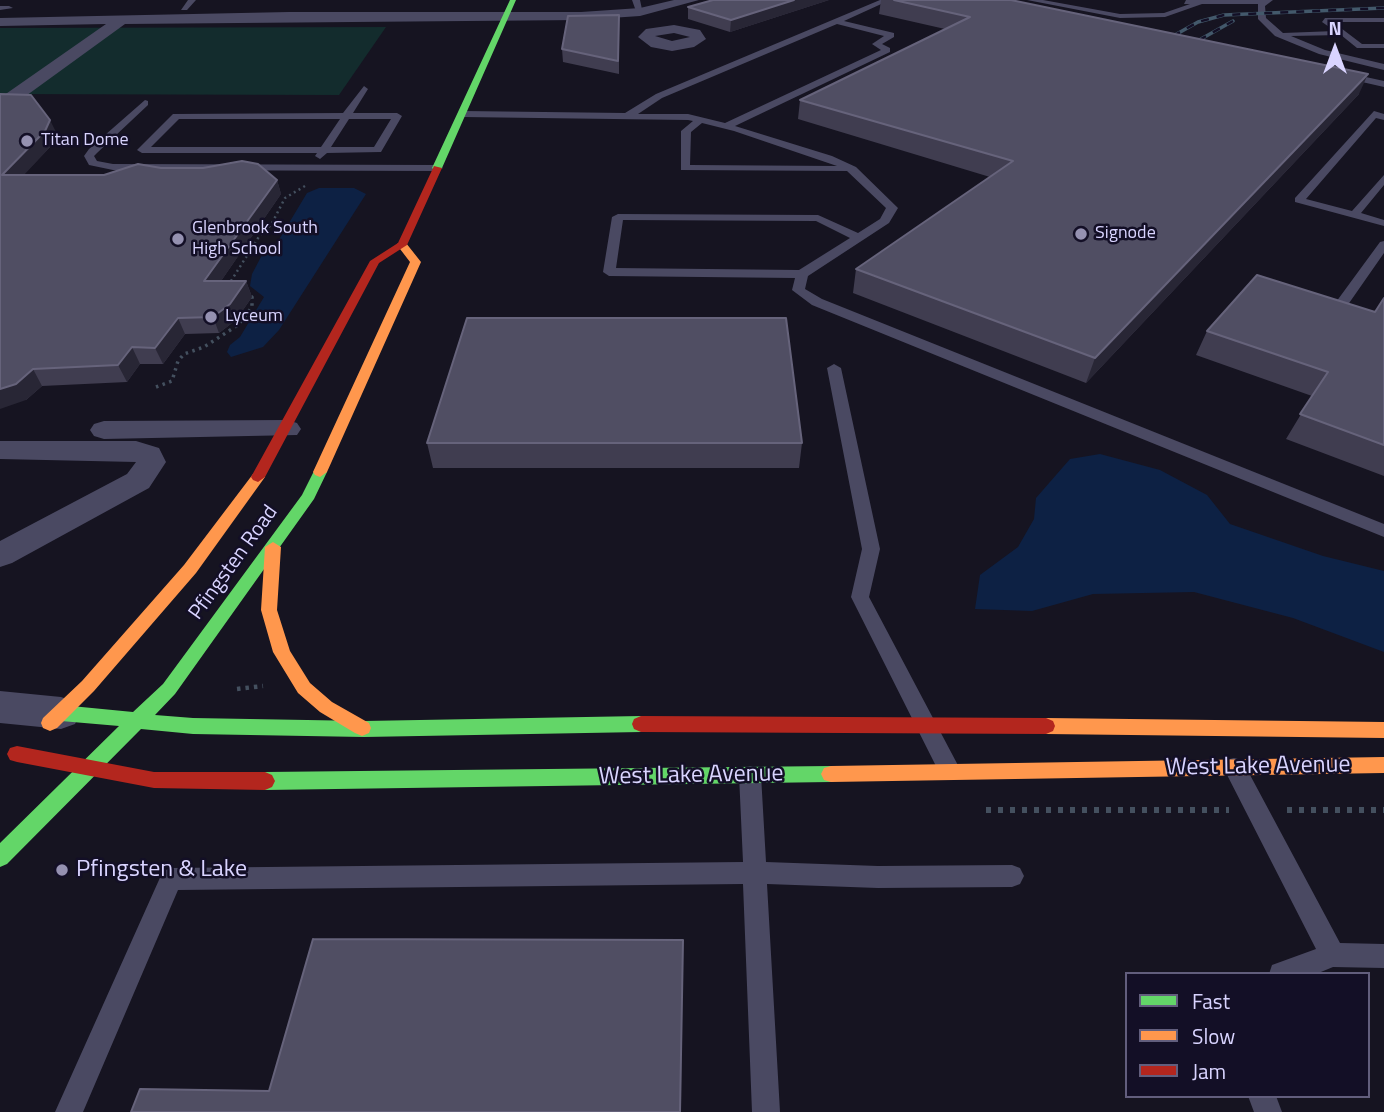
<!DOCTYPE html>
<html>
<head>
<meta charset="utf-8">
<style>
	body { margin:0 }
	#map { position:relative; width:1384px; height:1112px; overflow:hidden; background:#161421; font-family:"Titillium Web",sans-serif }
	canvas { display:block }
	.legend { position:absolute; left:1125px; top:972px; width:245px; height:126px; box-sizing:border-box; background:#130f26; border:2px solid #625e7d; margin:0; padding:9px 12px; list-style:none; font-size:21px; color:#d9d4ff }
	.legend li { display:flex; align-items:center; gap:14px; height:35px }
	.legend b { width:35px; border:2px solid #625e7d }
	.north { position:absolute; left:1300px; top:14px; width:70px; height:70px; -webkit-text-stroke:5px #130f26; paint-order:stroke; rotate:0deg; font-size:19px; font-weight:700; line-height:28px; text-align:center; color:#d9d4ff }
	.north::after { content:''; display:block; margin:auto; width:24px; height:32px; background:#d9d4ff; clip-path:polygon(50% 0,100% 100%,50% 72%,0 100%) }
</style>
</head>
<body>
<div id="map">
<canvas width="1384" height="1112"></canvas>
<ul class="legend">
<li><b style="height:9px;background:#63d668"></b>Fast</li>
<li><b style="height:9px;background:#ff974d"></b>Slow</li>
<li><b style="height:9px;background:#b3261e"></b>Jam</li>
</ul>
<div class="north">N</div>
</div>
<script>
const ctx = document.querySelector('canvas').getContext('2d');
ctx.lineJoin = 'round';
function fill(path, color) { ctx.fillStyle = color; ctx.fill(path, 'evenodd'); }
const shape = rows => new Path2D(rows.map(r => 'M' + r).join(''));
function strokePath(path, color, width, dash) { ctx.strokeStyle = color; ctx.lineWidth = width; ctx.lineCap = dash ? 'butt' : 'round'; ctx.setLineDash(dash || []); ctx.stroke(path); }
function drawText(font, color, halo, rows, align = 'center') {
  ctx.font = font + ' "Titillium Web",sans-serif'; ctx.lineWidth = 5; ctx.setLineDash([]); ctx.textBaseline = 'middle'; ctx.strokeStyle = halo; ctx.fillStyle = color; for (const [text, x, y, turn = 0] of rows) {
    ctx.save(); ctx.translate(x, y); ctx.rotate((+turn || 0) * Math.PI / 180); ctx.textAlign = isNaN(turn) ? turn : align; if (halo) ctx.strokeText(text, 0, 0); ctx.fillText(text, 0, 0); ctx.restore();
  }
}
fill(shape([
	[386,27,339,95,0,94,0,28]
]), '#132c2d');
fill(shape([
	[319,188,354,188,366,194,279,330,263,347,231,357,227,352,230,345,240,337,264,297,250,286,252,274,262,255,277,243,307,193],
	[1100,454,1160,470,1207,495,1230,524,1323,556,1384,571,1384,652,1293,618,1194,592,1093,594,1032,611,975,609,980,575,1018,547,1034,519,1036,498,1070,459]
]), '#0d2144');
strokePath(shape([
	[231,281,260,235,271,225,285,198,305,186]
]), '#44505f', 2.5, [2, 3.5]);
strokePath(shape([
	[229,284,232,279],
	[156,387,172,381,178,361,184,354,204,347,238,325,252,307,252,297,248,295]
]), '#44505f', 3.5, [2.5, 4.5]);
strokePath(shape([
	[237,689,263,686]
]), '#44505f', 4.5, [3.5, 5]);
strokePath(shape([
	[986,810,1229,810],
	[1287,810,1384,810]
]), '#44505f', 6, [5, 7]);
fill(shape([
	[188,0,196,0,187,10,181,10,188,0],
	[632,0,640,0,643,14,637,14,632,0],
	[880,0,890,0,844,21,894,33,894,37,882,44,890,48,890,52,735,126,832,156,856,167,898,208,889,223,808,276,805,289,822,299,1384,524,1384,537,812,305,792,290,795,278,609,276,603,272,612,217,618,214,818,215,858,233,880,219,886,208,847,171,681,170,681,131,693,121,688,120,463,117,458,114,463,111,625,113,656,94,880,0],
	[837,24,884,36,872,44,881,50,725,123,688,114,638,114,662,98,837,24],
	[702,123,734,131,837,166,690,165,691,132,702,123],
	[623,220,816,221,850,238,799,270,616,268,623,220],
	[1027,0,1043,0,1120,14,1164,13,1190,4,1184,4,1186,0,1273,0,1265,6,1266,18,1283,33,1335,31,1322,22,1325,18,1384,18,1384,22,1333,22,1362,44,1384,44,1384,48,1357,48,1341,35,1291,36,1325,50,1384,64,1384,70,1319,54,1275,36,1258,19,1258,4,1202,4,1165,17,1120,18,1027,0],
	[0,6,9,6,13,8,0,10,0,6],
	[1343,72,1384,81,1384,87,1340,77,1343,72],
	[364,86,368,89,353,113,397,113,402,116,381,152,327,153,320,159,315,156,317,153,142,153,137,150,173,114,343,113,364,86],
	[179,119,340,119,321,147,151,147,179,119],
	[349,119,391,119,374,147,331,147,349,119],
	[145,100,148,101,148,105,97,153,94,156,97,161,113,164,438,165,443,168,438,171,113,170,89,165,84,156,89,149,145,100],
	[1374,111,1384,114,1384,120,1376,118,1306,199,1352,211,1384,175,1384,185,1361,213,1384,220,1384,226,1295,202,1295,198,1374,111],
	[1384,241,1384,253,1338,319,1328,319,1328,313,1380,242,1384,241],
	[834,364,841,368,880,549,869,597,961,771,958,778,950,780,942,778,851,597,862,549,827,368,834,364],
	[1234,758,1242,760,1340,943,1384,944,1384,968,1333,967,1316,974,1269,974,1272,965,1316,949,1223,767,1226,760,1234,758],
	[750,766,758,768,761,775,766,862,878,866,1012,865,1020,868,1024,876,1020,884,1012,887,878,888,767,884,780,1112,752,1112,743,884,178,890,83,1112,55,1112,163,871,171,868,743,862,739,775,742,768,750,766],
	[1248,1096,1276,1096,1282,1112,1254,1112,1248,1096]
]), '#4a4962');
fill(shape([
	[674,0,699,0,640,16,581,20,125,24,12,106,0,106,0,98,106,24,0,26,0,18,289,12,581,12,640,8,674,0],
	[674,25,700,30,706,39,694,47,672,51,651,47,638,37,646,29,674,25],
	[674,33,690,37,672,41,655,36,674,33],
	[287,420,297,423,301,429,297,435,104,439,94,436,90,430,94,424,104,421,287,420],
	[0,441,136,441,159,448,166,462,149,488,12,563,0,567,0,541,127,474,136,462,0,459,0,441],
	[0,691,61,697,75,702,80,713,75,724,61,729,0,723,0,691]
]), '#4a4962');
fill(shape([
	[510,0,516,0,442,168,434,170,432,168,510,0],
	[320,467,327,472,314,499,175,694,155,715,193,718,364,721,641,716,648,719,650,724,648,729,641,732,364,737,193,734,141,729,7,864,0,867,0,843,119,726,61,721,55,718,52,713,55,708,61,705,133,712,163,684,302,495,315,469,320,467],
	[831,766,838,768,841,774,838,780,831,782,265,790,258,787,255,781,258,775,265,772,831,766]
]), '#63d668');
fill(shape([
	[398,243,406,243,421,262,327,472,320,477,315,475,313,472,410,262,397,245,398,243],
	[258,472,265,477,196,573,94,691,57,728,50,731,43,728,41,723,43,718,82,681,184,565,253,474,258,472],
	[273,542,281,547,277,610,290,651,310,683,332,702,369,723,371,728,369,733,362,736,355,733,320,712,298,693,273,652,261,610,265,547,273,542],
	[1046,718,1384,722,1384,738,1046,734,1039,731,1037,726,1039,721,1046,718],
	[1384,757,1384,773,831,782,824,780,821,774,824,768,831,766,1384,757]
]), '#ff974d');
fill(shape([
	[434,166,442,168,407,245,379,263,265,477,258,482,253,480,251,477,370,261,398,243,434,166],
	[641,716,1046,718,1053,721,1055,726,1053,731,1046,734,641,732,634,729,632,724,634,719,641,716],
	[17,746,154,772,265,772,272,775,275,781,272,787,265,790,154,788,17,762,10,760,7,754,10,748,17,746]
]), '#b3261e');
const rail = shape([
	[1159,44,1198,22,1224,15,1384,8],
	[1185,48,1233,21]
]);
strokePath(rail, '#43596b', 3.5);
strokePath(rail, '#130f26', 2.5, [8]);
fill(shape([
	[829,0,730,32,688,19,688,7],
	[881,0,1011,0,1359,94,1086,383,853,293,856,269,990,177,798,119,800,100,945,29,879,14],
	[619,15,619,74,563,62,562,49],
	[0,94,57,134,52,145,23,175,104,175,161,168,277,180,281,194,221,281,246,281,252,297,236,320,219,333,185,334,163,364,140,364,127,382,42,386,26,400],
	[1384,298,1384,476,1286,439,1312,396,1196,355,1207,331,1375,312],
	[427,443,802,443,799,468,433,468]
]), '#403d50');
fill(shape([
	[794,0,829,0,730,32,731,20],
	[1368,74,1359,94,1086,383,1095,358],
	[50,120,57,134,52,145,10,190,2,175],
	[277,180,281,194,210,297,204,281],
	[246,281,252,297,236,320,219,333,213,317],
	[178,318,185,334,163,364,155,348],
	[132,347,140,364,127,382,118,365],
	[33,369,42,386,26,400,0,409,0,389],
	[683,940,681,1112,680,1112]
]), '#282635');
const building = shape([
	[713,0,794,0,731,20,688,7,713,0],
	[894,0,1011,0,1368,74,1095,358,856,269,1013,161,800,100,970,17,894,0],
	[619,15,618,61,562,49,568,16,619,15],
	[0,94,31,95,50,120,45,131,2,175,104,175,138,164,161,168,203,168,242,161,258,164,277,180,204,281,246,281,230,304,213,317,178,318,155,348,132,347,118,365,33,369,16,384,0,389,0,94],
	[1257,275,1375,312,1384,298,1384,445,1300,414,1328,372,1207,331,1257,275],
	[467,318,786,318,802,443,427,443,467,318],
	[313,939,683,940,680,1112,131,1112,140,1089,269,1091,313,939]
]);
fill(building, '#504e63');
strokePath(building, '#66637b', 2);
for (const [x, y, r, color] of [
	[27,141,7,"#9591b1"],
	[1081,234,7,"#9591b1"],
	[178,239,7,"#9591b1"],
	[211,317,7,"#9591b1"],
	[62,870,7,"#9591b1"]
]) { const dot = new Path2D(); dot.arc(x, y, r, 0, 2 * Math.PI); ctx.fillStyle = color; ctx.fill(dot); strokePath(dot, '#130f26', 2.5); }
drawText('18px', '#d9d4ff', '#130f26', [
	["Titan Dome",41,141],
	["Glenbrook South",192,229],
	["High School",192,250],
	["Signode",1095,234],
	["Lyceum",225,317]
], 'left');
drawText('21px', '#d9d4ff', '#130f26', [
	["Pfingsten Road",234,563,-54]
]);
drawText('24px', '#d9d4ff', '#130f26', [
	["West Lake Avenue",1258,767,-1],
	["West Lake Avenue",691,776,-1]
]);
drawText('24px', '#d9d4ff', '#130f26', [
	["Pfingsten & Lake",76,870]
], 'left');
</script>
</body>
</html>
